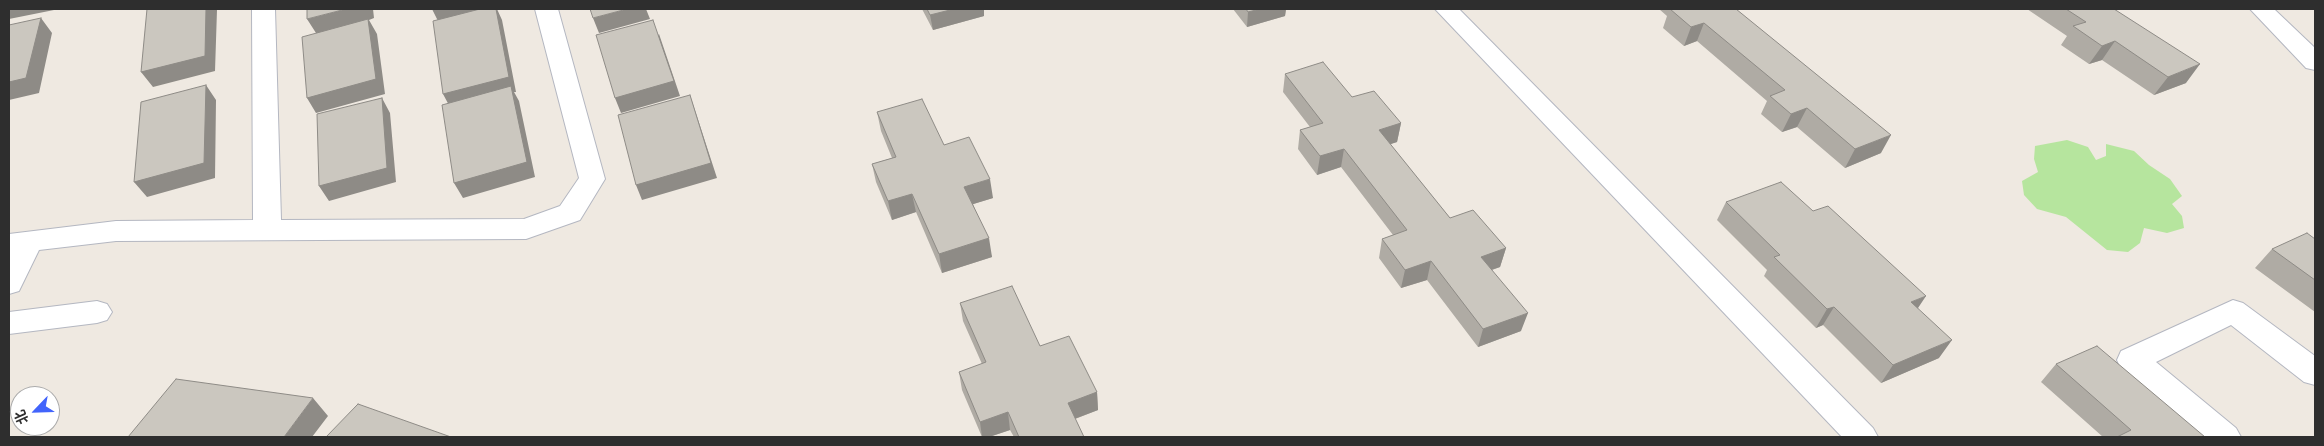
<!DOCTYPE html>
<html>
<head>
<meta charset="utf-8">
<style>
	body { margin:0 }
	#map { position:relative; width:2324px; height:446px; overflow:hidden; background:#efe9e1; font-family:"Sofia Sans Condensed","Noto Sans SC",sans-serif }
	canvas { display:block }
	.frame { position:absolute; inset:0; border:10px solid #2e2e2e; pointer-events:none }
	.north { position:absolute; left:10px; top:386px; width:50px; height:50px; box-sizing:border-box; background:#fff; border:1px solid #ababab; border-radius:50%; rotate:246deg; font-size:14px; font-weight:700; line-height:20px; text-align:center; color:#2e2e2e }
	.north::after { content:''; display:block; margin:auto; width:18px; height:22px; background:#4264fb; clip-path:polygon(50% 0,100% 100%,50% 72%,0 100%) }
</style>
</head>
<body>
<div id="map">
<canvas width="2324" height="446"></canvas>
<div class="frame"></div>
<div class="north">北</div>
</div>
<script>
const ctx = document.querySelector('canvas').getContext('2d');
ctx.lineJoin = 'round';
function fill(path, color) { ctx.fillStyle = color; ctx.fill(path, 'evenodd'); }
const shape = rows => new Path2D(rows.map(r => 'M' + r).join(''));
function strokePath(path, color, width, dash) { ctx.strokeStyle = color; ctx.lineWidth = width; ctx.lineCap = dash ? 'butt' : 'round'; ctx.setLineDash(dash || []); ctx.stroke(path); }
fill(shape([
	[2067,140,2088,147,2096,160,2106,156,2106,144,2134,151,2149,165,2170,179,2182,196,2172,204,2182,216,2184,228,2167,233,2144,228,2140,243,2128,252,2107,250,2066,217,2037,209,2024,195,2022,181,2038,172,2034,159,2035,146]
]), '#b6e59e');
const minor = shape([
	[252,9,275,9,281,220,524,219,560,206,579,178,535,9,558,9,605,179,580,220,526,239,116,241,39,250,19,291,9,294,9,234,116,221,253,220,252,9],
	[1435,9,1459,9,1873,428,1878,437,1842,437,1435,9],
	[2250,9,2274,9,2315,48,2315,70,2306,68,2250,9],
	[2233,300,2243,303,2315,356,2315,385,2304,382,2231,325,2156,362,2236,428,2241,437,2203,437,2121,369,2117,360,2121,351,2233,300],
	[97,301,107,304,112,312,107,320,97,323,9,334,9,312,97,301]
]);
strokePath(minor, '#b4b7c1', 2);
fill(minor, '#fff');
fill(shape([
	[922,9,984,9,984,16,933,30],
	[1233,9,1286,9,1285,16,1247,27],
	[1659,9,1736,9,1881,153,1845,168,1797,127,1782,132,1761,114,1767,101,1697,41,1684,46,1663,28,1667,16],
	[2027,9,2114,9,2186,83,2154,95,2102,60,2089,64,2061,45,2067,36],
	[1285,74,1352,97,1401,123,1397,142,1390,144,1450,218,1506,248,1500,267,1492,270,1521,331,1478,347,1427,280,1401,288,1379,258,1382,239,1393,235,1341,167,1317,175,1298,149,1300,130,1310,127,1283,92],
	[877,112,944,145,993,198,973,204,992,257,942,273,916,212,892,220,876,182,872,164,892,158,881,131],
	[1726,202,1918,308,1939,358,1881,383,1823,325,1816,328,1764,276,1767,270,1717,220],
	[2315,239,2315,312,2255,268,2272,249],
	[960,303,1040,346,1097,392,1098,410,1075,419,1084,437,1014,437,1010,430,989,437,982,437,962,390,959,372,982,364,963,321],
	[2056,364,2205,437,2103,437,2041,382]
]), '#afaba4');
fill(shape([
	[9,9,59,9,9,19],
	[206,9,216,9,217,10,215,71,153,87,141,72],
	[346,9,373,9,374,18,369,20,377,34,385,94,316,113,307,98,316,33,307,19],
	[432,9,493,9,439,23],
	[496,9,497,9,502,20,516,92,514,92,519,101,535,177,463,198,454,183,451,109,443,94],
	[627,9,646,9,650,19,599,33,593,18],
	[954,9,984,9,984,16,933,30,930,15],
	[1260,9,1286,9,1285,16,1247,27,1248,12],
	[41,18,52,33,39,93,9,100,9,82],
	[1704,23,1697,41,1684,46,1691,27],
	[659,34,680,96,621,113,615,98],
	[2115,41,2102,60,2089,64,2102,46],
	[2200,64,2186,83,2154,95,2168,77],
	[206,85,216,100,215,178,147,197,134,182],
	[690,95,717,178,642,200,636,185],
	[382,98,390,113,396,182,329,201,319,186],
	[1807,108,1797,127,1782,132,1791,114],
	[1401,123,1397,142,1376,149,1379,130],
	[1891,135,1881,153,1845,168,1855,149],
	[1344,149,1341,167,1317,175,1320,156],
	[990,179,993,198,967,206,964,187],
	[912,194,916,212,892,220,888,201],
	[989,238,992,257,942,273,939,254],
	[1506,248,1500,267,1476,275,1481,257],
	[1431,261,1427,280,1401,288,1405,270],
	[1926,296,1914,314,1911,302],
	[1834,307,1823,325,1816,328,1827,309],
	[1528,313,1521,331,1478,347,1483,329],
	[1952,340,1939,358,1881,383,1893,365],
	[1097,392,1098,410,1069,421,1068,403],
	[313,398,328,416,312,437,284,437],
	[1008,412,1010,430,989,437,982,437,980,422]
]), '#8e8b86');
const building = shape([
	[147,9,206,9,205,56,141,72,147,9],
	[307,9,346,9,307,19,307,9],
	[480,9,496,9,509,77,443,94,433,21,480,9],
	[590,9,627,9,593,18,590,9],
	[927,9,954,9,930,15,927,9],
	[1246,9,1260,9,1248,12,1246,9],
	[1670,9,1736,9,1891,135,1855,149,1807,108,1791,114,1770,96,1785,90,1704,23,1691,27,1670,9],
	[2066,9,2114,9,2200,64,2168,77,2115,41,2102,46,2073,26,2086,22,2066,9],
	[41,18,26,78,9,82,9,25,41,18],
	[368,19,376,79,307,98,302,37,368,19],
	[653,20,674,81,615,98,596,35,653,20],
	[1323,62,1352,97,1374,91,1401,123,1379,130,1450,218,1473,210,1506,248,1481,257,1528,313,1483,329,1431,261,1405,270,1382,239,1407,230,1344,149,1320,156,1300,130,1323,123,1285,74,1323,62],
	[206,85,204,163,134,182,141,102,206,85],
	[511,86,527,162,454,183,442,105,511,86],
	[690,95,711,163,636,185,618,115,690,95],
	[382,98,387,168,319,186,317,114,382,98],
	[922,99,944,145,969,137,990,179,964,187,989,238,939,254,912,194,888,201,872,164,896,157,877,112,922,99],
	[1781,182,1813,211,1828,206,1926,296,1911,302,1952,340,1893,365,1834,307,1827,309,1774,257,1780,255,1726,202,1781,182],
	[2307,233,2315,239,2315,280,2272,249,2307,233],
	[1012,286,1040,346,1069,336,1097,392,1068,403,1084,437,1019,437,1008,412,980,422,959,372,986,362,960,303,1012,286],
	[2097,346,2205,437,2117,437,2131,430,2056,364,2097,346],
	[176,379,313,398,284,437,128,437,176,379],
	[358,404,451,437,326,437,358,404]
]);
fill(building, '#cbc7bf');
strokePath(building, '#8e8b86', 1);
</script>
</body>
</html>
